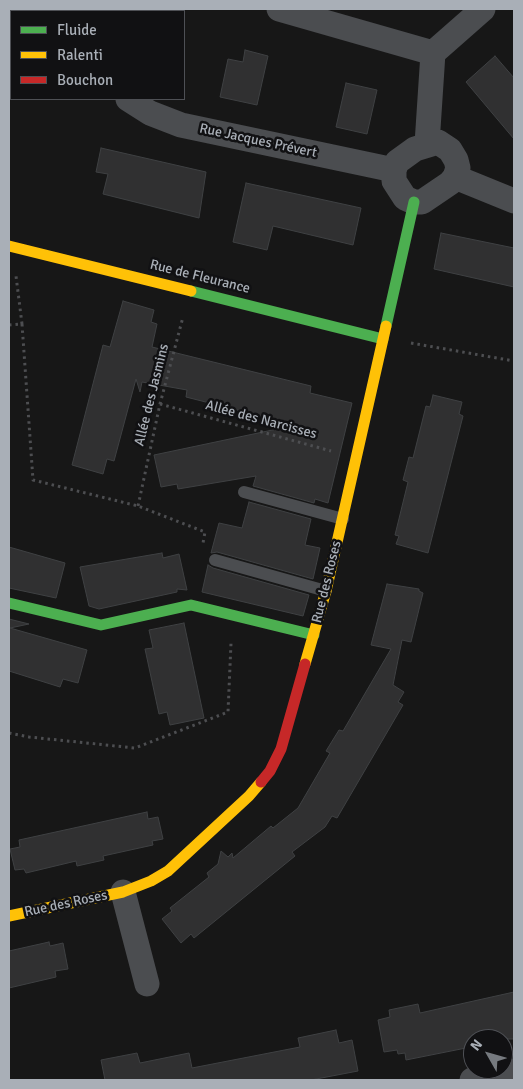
<!DOCTYPE html>
<html>
<head>
<meta charset="utf-8">
<style>
	body { margin:0 }
	#map { position:relative; width:523px; height:1089px; overflow:hidden; background:#171717; font-family:Signika,sans-serif }
	canvas { display:block }
	.frame { position:absolute; inset:0; border:10px solid #a9afb7; pointer-events:none }
	.legend { position:absolute; left:10px; top:10px; width:175px; height:90px; box-sizing:border-box; background:#111113; border:1px solid #4e5055; margin:0; padding:6px 9px; list-style:none; font-size:15px; color:#a9afb7 }
	.legend li { display:flex; align-items:center; gap:10px; height:25px }
	.legend b { width:25px; border:1px solid #4e5055 }
	.north { position:absolute; left:463px; top:1029px; width:50px; height:50px; box-sizing:border-box; background:#111113; border:1px solid #4e5055; border-radius:50%; rotate:308deg; font-size:14px; font-weight:700; line-height:20px; text-align:center; color:#a9afb7 }
	.north::after { content:''; display:block; margin:auto; width:18px; height:22px; background:#767a7f; clip-path:polygon(50% 0,100% 100%,50% 72%,0 100%) }
</style>
</head>
<body>
<div id="map">
<canvas width="523" height="1089"></canvas>
<div class="frame"></div>
<ul class="legend">
<li><b style="height:6px;background:#4caf50"></b>Fluide</li>
<li><b style="height:6px;background:#ffc107"></b>Ralenti</li>
<li><b style="height:6px;background:#c62828"></b>Bouchon</li>
</ul>
<div class="north">N</div>
</div>
<script>
const ctx = document.querySelector('canvas').getContext('2d');
ctx.lineJoin = 'round';
function fill(path, color) { ctx.fillStyle = color; ctx.fill(path, 'evenodd'); }
const shape = rows => new Path2D(rows.map(r => 'M' + r).join(''));
function strokePath(path, color, width, dash) { ctx.strokeStyle = color; ctx.lineWidth = width; ctx.lineCap = dash ? 'butt' : 'round'; ctx.setLineDash(dash || []); ctx.stroke(path); }
function drawText(font, color, halo, rows, align = 'center') {
  ctx.font = font + ' Signika,sans-serif'; ctx.lineWidth = 5; ctx.setLineDash([]); ctx.textBaseline = 'middle'; ctx.strokeStyle = halo; ctx.fillStyle = color; for (const [text, x, y, turn = 0] of rows) {
    ctx.save(); ctx.translate(x, y); ctx.rotate((+turn || 0) * Math.PI / 180); ctx.textAlign = isNaN(turn) ? turn : align; if (halo) ctx.strokeText(text, 0, 0); ctx.fillText(text, 0, 0); ctx.restore();
  }
}
const building = shape([
	[245,50,268,56,257,105,220,97,228,59,243,62,245,50],
	[495,56,514,78,514,139,466,82,495,56],
	[346,83,377,90,367,134,336,127,346,83],
	[101,148,206,172,199,218,103,194,108,174,96,172,101,148],
	[246,183,361,208,353,245,273,226,267,250,233,242,246,183],
	[441,233,514,248,514,287,434,269,441,233],
	[123,301,154,310,151,322,157,324,152,347,311,386,310,393,352,403,328,503,315,499,314,503,253,486,256,476,178,489,177,484,161,487,154,455,296,425,186,397,187,390,142,382,140,392,136,379,114,461,107,459,103,474,72,465,103,345,110,347,123,301],
	[433,395,462,402,459,414,463,416,428,553,396,544,399,536,395,535,408,482,403,480,409,457,413,458,426,406,430,407,433,395],
	[249,502,311,519,305,545,320,548,313,579,217,552,211,553,219,523,242,528,249,502],
	[9,547,65,563,56,598,9,588,9,547],
	[162,553,163,558,179,554,187,590,177,589,177,592,99,609,89,606,80,567,162,553],
	[208,565,213,568,309,595,303,616,202,592,208,565],
	[387,584,419,589,419,591,423,593,411,642,402,640,393,685,404,692,398,702,403,705,337,818,332,816,325,827,292,852,295,856,194,938,191,934,181,943,162,919,172,911,170,908,209,877,207,873,218,864,221,851,228,857,232,853,233,858,271,826,273,828,298,808,330,753,326,751,339,730,343,731,391,649,371,645,387,584],
	[9,619,29,624,10,628,87,650,78,683,63,679,60,687,9,671,9,619],
	[184,623,204,718,170,725,167,712,159,714,145,649,153,648,149,630,184,623],
	[147,812,148,819,158,817,163,839,152,841,153,845,103,856,104,860,77,866,76,861,26,873,24,869,15,870,10,849,20,847,19,840,147,812],
	[49,942,50,946,63,943,68,969,55,971,56,977,9,988,9,951,49,942],
	[514,992,514,1039,469,1039,471,1047,406,1060,405,1053,398,1054,397,1050,384,1052,378,1020,390,1017,389,1010,418,1004,420,1013,514,992],
	[336,1030,339,1043,352,1040,358,1071,311,1080,105,1080,101,1060,137,1053,140,1063,189,1053,192,1068,300,1047,298,1038,336,1030]
]);
fill(building, '#303031');
strokePath(building, '#3f4143', 1);
strokePath(shape([
	[22,324,33,480,138,506,205,532,203,543],
	[9,325,22,324,16,276],
	[411,343,514,361],
	[160,404,331,451],
	[138,506,160,404,183,317],
	[9,733,29,737,135,748,228,712,231,643]
]), '#4d4e51', 3, [2.5, 4]);
strokePath(shape([
	[244,492,343,519],
	[215,560,326,591]
]), '#4b4d50', 12);
strokePath(shape([
	[67,9,68,11],
	[279,9,433,53,427,144],
	[29,11,33,9],
	[9,24,11,22],
	[433,53,483,9],
	[128,99,150,113,181,125,394,170],
	[438,142,450,150,456,160,458,168,455,177,450,183,422,202,414,202,405,198,394,181,394,170,397,162,415,149,438,142],
	[455,177,514,201],
	[123,892,147,984],
	[472,1080,514,1071]
]), '#4b4d50', 25);
strokePath(shape([
	[191,291,383,339],
	[386,326,414,202],
	[9,603,101,625,191,605,314,635]
]), '#4caf50', 11);
strokePath(shape([
	[9,246,191,291],
	[305,664,326,591,386,326],
	[9,916,123,892,151,881,168,871,249,796,261,782]
]), '#ffc107', 11);
strokePath(shape([
	[261,782,270,771,281,749,305,664]
]), '#c62828', 11);
drawText('14px', '#a9afb7', '#111113', [
	["Rue Jacques Prévert",258,141,12],
	["Rue de Fleurance",200,277,14],
	["Allée des Jasmins",152,395,-76],
	["Allée des Narcisses",261,420,15],
	["Rue des Roses",327,582,-76],
	["Rue des Roses",66,904,-12]
]);
</script>
</body>
</html>
